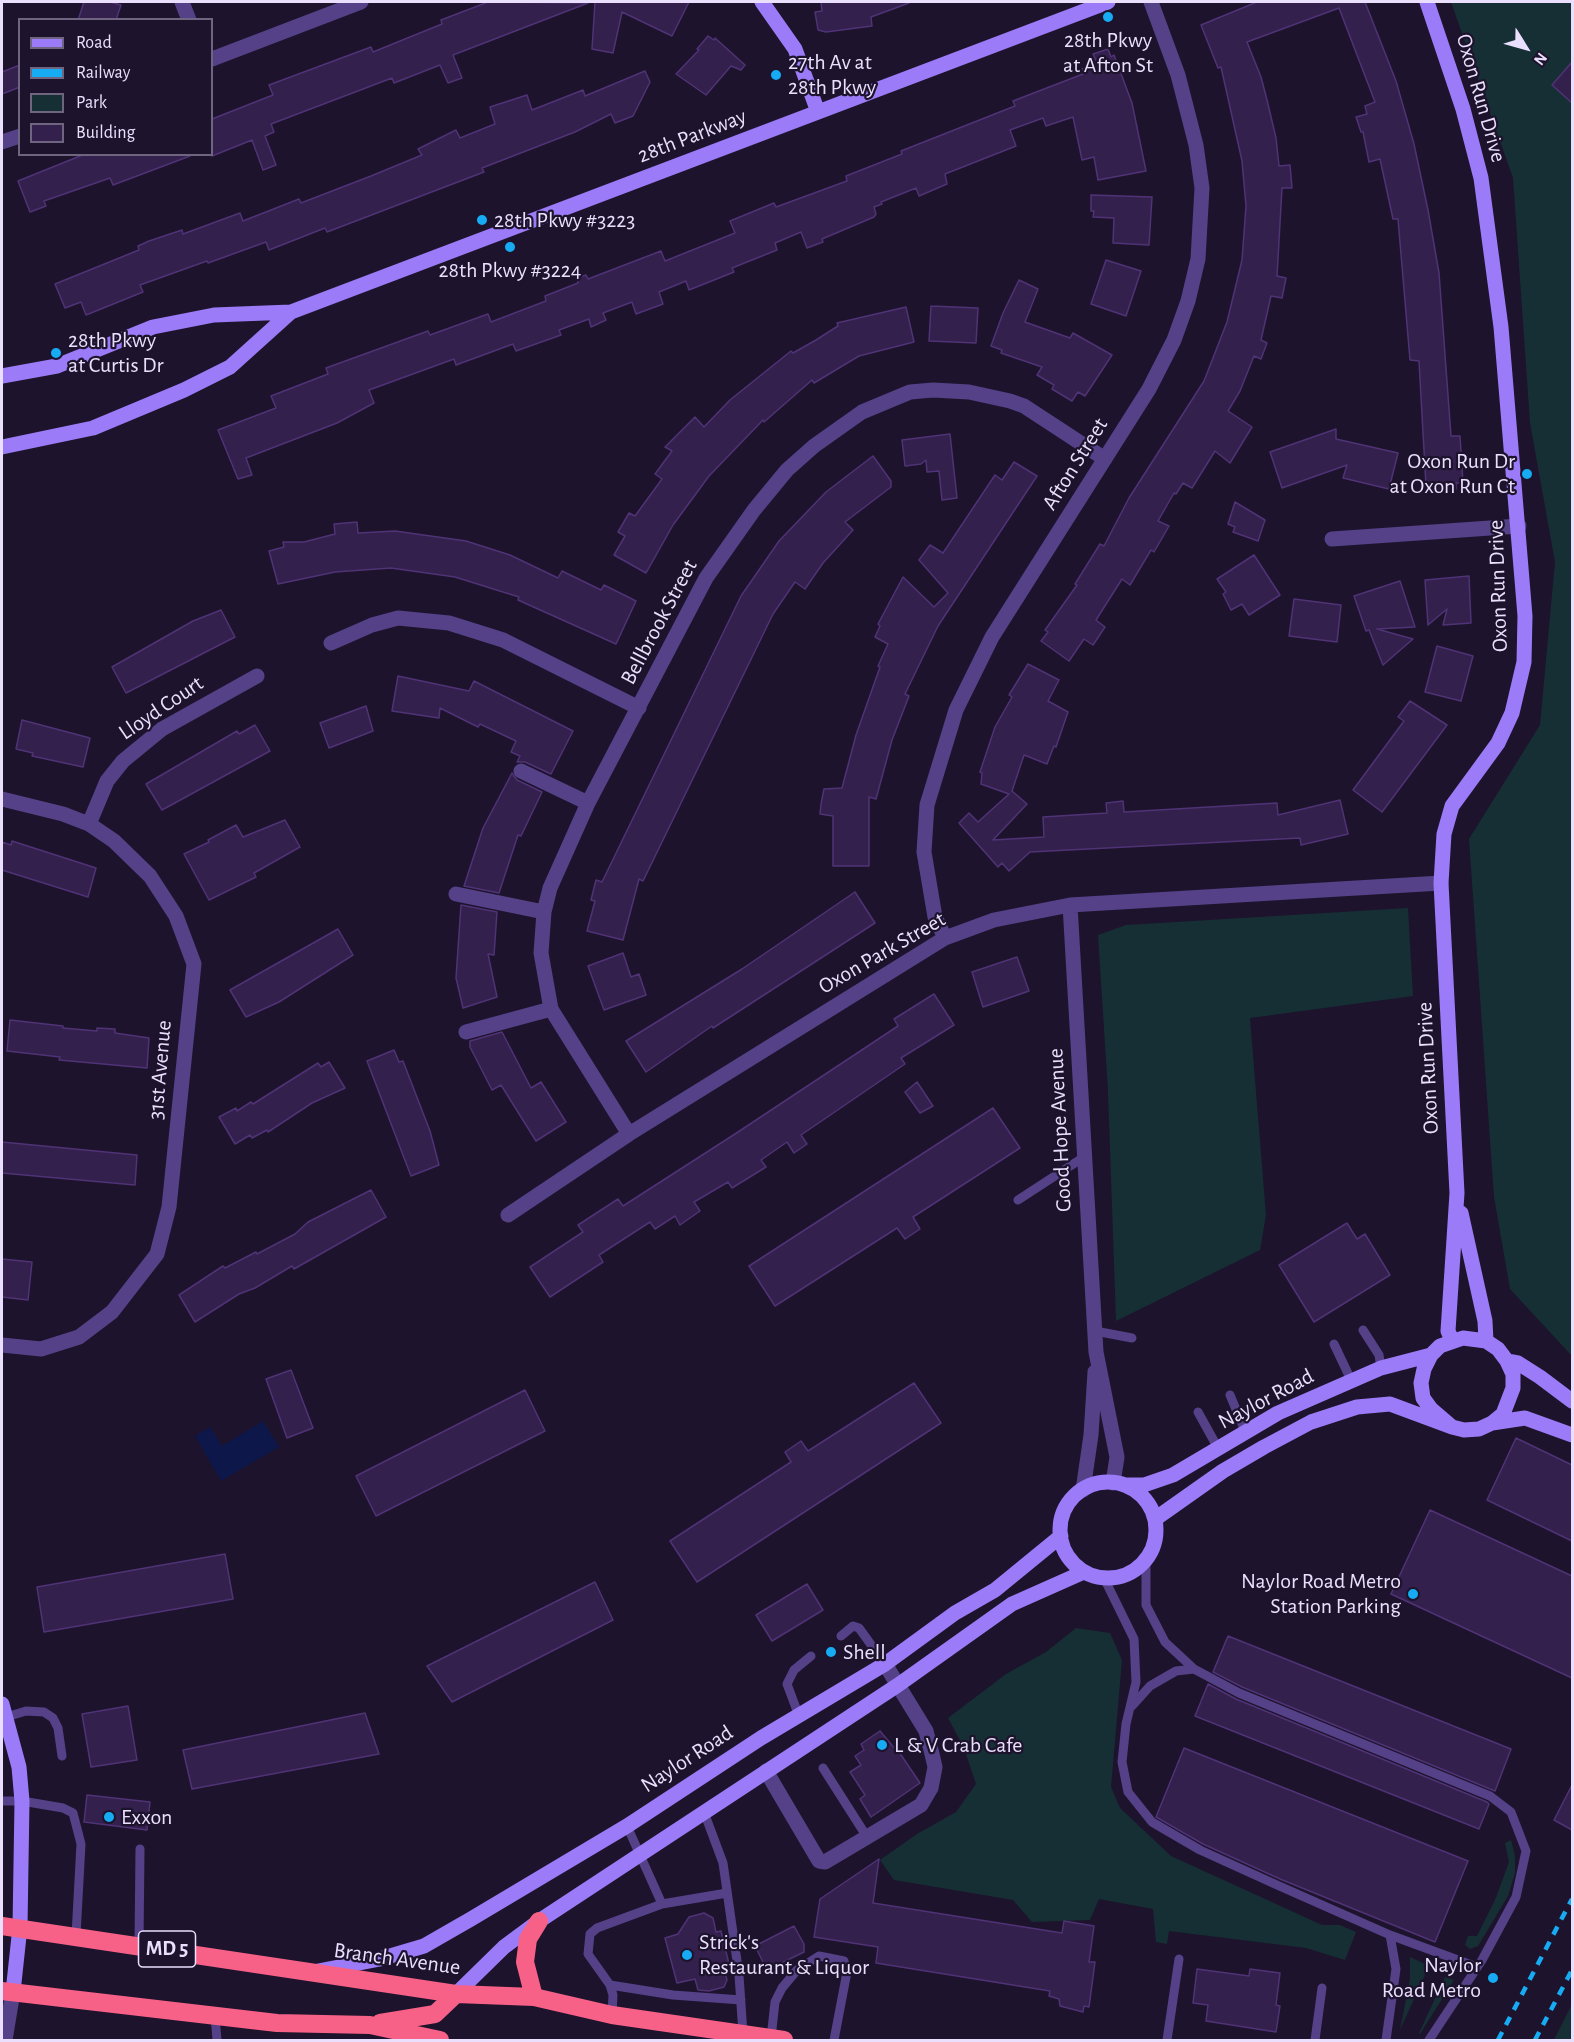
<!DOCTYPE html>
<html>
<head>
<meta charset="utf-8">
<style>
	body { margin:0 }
	#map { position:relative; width:1574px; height:2042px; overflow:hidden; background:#1d132c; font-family:"Alegreya Sans",sans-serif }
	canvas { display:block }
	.frame { position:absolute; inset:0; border:3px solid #eadffd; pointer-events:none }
	.legend { position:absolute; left:18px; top:18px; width:195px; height:138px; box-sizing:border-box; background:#1d132c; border:2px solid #6f6580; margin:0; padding:8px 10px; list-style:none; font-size:18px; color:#eadffd }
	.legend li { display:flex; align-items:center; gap:12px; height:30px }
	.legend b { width:30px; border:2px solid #6f6580 }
	.north { position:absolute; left:1496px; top:18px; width:60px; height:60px; -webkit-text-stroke:4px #1d132c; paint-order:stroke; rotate:127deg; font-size:16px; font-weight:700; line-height:24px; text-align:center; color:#eadffd }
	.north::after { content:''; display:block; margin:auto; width:21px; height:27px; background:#eadffd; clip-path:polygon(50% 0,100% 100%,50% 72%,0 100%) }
</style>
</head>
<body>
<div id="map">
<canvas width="1574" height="2042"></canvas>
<div class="frame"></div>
<ul class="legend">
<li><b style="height:8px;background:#9b7bf8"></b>Road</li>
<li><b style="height:8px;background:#16abf3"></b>Railway</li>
<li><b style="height:16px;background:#162f35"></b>Park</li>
<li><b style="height:16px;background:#33204c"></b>Building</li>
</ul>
<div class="north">N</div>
</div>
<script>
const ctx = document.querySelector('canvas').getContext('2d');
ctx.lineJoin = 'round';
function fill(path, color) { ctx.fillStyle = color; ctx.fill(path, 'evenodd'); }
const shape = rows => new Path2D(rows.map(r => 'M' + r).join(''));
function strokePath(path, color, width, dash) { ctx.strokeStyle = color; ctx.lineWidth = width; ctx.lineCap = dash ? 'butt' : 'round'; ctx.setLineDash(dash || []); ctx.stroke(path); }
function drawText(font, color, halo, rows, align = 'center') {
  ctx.font = font + ' "Alegreya Sans",sans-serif'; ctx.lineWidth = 4.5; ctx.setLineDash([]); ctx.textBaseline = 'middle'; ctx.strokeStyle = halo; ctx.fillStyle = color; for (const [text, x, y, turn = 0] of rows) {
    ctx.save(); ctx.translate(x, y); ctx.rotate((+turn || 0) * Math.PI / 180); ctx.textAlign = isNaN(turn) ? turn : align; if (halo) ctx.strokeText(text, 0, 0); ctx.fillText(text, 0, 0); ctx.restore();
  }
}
fill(shape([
	[1451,2,1572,2,1572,1356,1510,1289,1494,1197,1469,839,1540,725,1555,562,1530,423,1513,178],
	[1408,908,1413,996,1250,1018,1266,1215,1260,1250,1116,1321,1108,1091,1098,935,1126,925],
	[1076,1628,1110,1633,1122,1660,1111,1787,1120,1808,1171,1856,1322,1925,1340,1925,1356,1932,1345,1960,1306,1948,1169,1931,1167,1944,1156,1942,1153,1909,1099,1899,1090,1920,1032,1922,1013,1900,894,1880,880,1860,917,1834,956,1812,976,1784,964,1748,948,1718,1006,1674,1046,1652],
	[1511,1840,1515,1856,1515,1873,1508,1896,1478,1946,1470,1949,1465,1945,1468,1936,1477,1936,1495,1900,1509,1862,1505,1843],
	[1410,1957,1429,1966,1400,2030,1410,1979],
	[1445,1977,1454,1980,1420,2034,1419,2033],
	[1572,2004,1572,2040,1554,2040]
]), '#162f35');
fill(shape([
	[263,1421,279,1447,221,1481,195,1436,210,1427,222,1446]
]), '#0e1749');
const building = shape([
	[84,2,110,2,121,5,116,20,78,20,84,2],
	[488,2,588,3,453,55,462,78,448,83,440,65,394,83,392,78,271,124,274,132,265,136,276,165,263,170,252,140,212,156,212,119,273,95,269,85,371,47,373,52,442,24,441,20,488,2],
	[595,2,689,2,672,36,622,12,613,53,592,49,595,2],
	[821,2,908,2,909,3,871,17,872,26,826,32,818,30,815,12,822,11,821,2],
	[1257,2,1365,2,1396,81,1414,144,1428,210,1439,273,1451,436,1460,436,1463,483,1456,483,1456,489,1428,491,1426,486,1419,361,1410,360,1398,219,1393,219,1380,159,1369,162,1363,132,1361,132,1356,117,1367,114,1365,106,1375,102,1339,8,1247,42,1261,77,1267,100,1276,138,1279,166,1290,165,1292,188,1282,188,1277,276,1286,278,1282,298,1271,296,1261,340,1267,343,1261,359,1254,356,1240,391,1228,411,1252,427,1230,463,1215,451,1192,488,1183,483,1176,494,1174,493,1158,521,1169,526,1154,552,1151,550,1130,585,1122,579,1096,620,1105,627,1093,645,1084,639,1069,661,1041,641,1048,632,1045,630,1077,585,1075,584,1100,544,1104,546,1129,498,1204,381,1227,322,1242,260,1246,206,1242,161,1221,67,1218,68,1201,25,1257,2],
	[708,36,714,40,715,38,745,65,741,70,731,66,706,95,676,74,699,50,697,49,708,36],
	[1108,49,1111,57,1114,55,1132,103,1146,171,1098,180,1094,157,1082,160,1073,117,1046,126,1043,118,1010,130,1016,146,945,174,947,184,919,196,916,188,881,202,882,204,874,207,876,214,874,217,822,239,823,242,807,248,801,232,775,243,777,250,732,268,734,272,689,290,686,281,659,292,663,304,636,314,632,302,603,313,606,320,591,327,589,319,559,330,561,335,516,351,513,344,456,365,454,359,369,390,374,403,337,423,246,458,252,475,238,479,218,430,276,408,271,396,328,374,326,368,428,331,430,335,488,314,491,322,546,301,545,296,578,283,577,278,586,275,588,279,661,251,665,261,735,233,730,221,774,203,776,207,847,181,846,176,902,154,901,151,1015,106,1013,101,1083,74,1082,69,1097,63,1093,54,1108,49],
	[1572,62,1572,103,1552,85,1572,62],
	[20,65,20,87,2,94,2,72,20,65],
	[645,71,650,82,633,116,615,123,611,114,575,132,482,168,484,172,327,232,325,228,269,250,266,242,208,263,207,261,140,285,143,292,86,315,81,302,65,308,55,284,139,250,138,246,149,241,182,230,183,234,240,213,243,221,299,199,301,203,371,176,422,155,418,149,456,130,460,138,495,124,490,107,527,95,532,110,583,90,585,96,645,71],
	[85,154,190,154,190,156,113,185,110,178,44,201,46,206,30,212,18,181,85,154],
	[1091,195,1152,197,1149,245,1113,243,1114,218,1093,217,1094,211,1091,211,1091,195],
	[1106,260,1141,271,1126,316,1091,304,1106,260],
	[1019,280,1038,289,1025,322,1070,338,1073,333,1112,355,1085,396,1078,392,1072,401,1052,389,1054,385,1037,375,1042,367,1001,353,1002,350,991,346,1003,313,1019,280],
	[931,306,978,308,976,343,929,341,931,306],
	[906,307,914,342,859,356,814,383,812,380,764,422,763,420,709,476,673,525,646,573,614,555,625,536,618,532,629,513,635,516,662,479,655,474,672,451,665,447,695,417,704,427,730,400,791,351,793,353,816,340,838,326,837,323,906,307],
	[1336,429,1336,439,1398,453,1389,489,1343,478,1347,465,1282,488,1270,452,1336,429],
	[950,434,957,498,942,500,939,471,927,472,926,460,921,464,905,466,902,440,950,434],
	[873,456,891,481,891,487,845,522,853,530,823,563,805,589,795,582,773,614,643,881,639,879,623,940,587,931,595,901,591,900,596,880,602,882,741,596,779,541,826,492,873,456],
	[1014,462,1037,476,938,626,905,694,909,696,892,740,876,799,869,797,869,866,833,866,833,816,820,814,821,804,824,789,842,788,856,735,880,667,878,666,888,644,875,637,880,626,878,624,903,577,934,607,948,593,919,560,930,545,943,553,995,475,1002,480,1014,462],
	[1235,502,1265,520,1258,541,1233,532,1235,527,1228,524,1235,502],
	[357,522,358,533,395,531,466,541,510,555,558,578,562,571,601,590,604,585,636,601,616,644,518,600,519,597,455,577,391,568,335,572,278,584,269,551,284,547,283,542,304,542,335,534,334,524,357,522],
	[1254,555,1280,595,1249,615,1242,604,1231,610,1223,594,1226,592,1217,579,1254,555],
	[1469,576,1471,623,1443,625,1447,609,1428,625,1425,580,1469,576],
	[1400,581,1415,627,1377,629,1413,639,1383,665,1369,630,1366,631,1354,596,1400,581],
	[1294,599,1341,605,1337,642,1289,636,1294,599],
	[221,610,235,637,126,693,112,667,193,621,221,610],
	[1437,646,1473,656,1461,701,1425,692,1437,646],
	[1028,664,1059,680,1048,701,1068,712,1056,747,1054,746,1047,764,1024,755,1012,791,1027,804,993,840,1044,837,1043,817,1107,813,1106,803,1123,801,1124,812,1277,803,1278,815,1340,800,1348,834,1301,845,1300,838,1030,852,1009,871,1002,863,998,867,959,823,969,813,978,822,1009,794,981,784,982,773,980,772,995,727,1012,697,1009,695,1028,664],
	[398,676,469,691,474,681,573,731,551,774,525,762,517,762,520,756,511,752,516,741,480,724,478,727,440,708,439,718,392,711,398,676],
	[1410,701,1447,725,1382,812,1353,790,1404,721,1398,717,1410,701],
	[366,706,373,731,329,748,320,723,366,706],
	[22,720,90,738,83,767,32,756,33,753,16,749,22,720],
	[255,725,270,751,162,810,146,784,237,731,239,734,255,725],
	[512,773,517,780,542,792,521,836,518,835,499,893,464,886,483,828,512,773],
	[285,820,300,847,254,873,256,877,209,900,184,854,209,842,208,840,236,825,243,837,285,820],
	[12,841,96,868,88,897,2,870,2,842,11,845,12,841],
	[855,892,875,923,713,1028,712,1026,646,1072,626,1041,742,969,855,892],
	[461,905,497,912,494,955,488,954,497,997,463,1008,456,978,461,905],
	[338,929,353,955,279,1002,246,1017,230,990,338,929],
	[623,953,631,977,639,974,646,995,604,1010,588,966,623,953],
	[1017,957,1029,991,983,1007,972,972,1017,957],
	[934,994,954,1025,901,1058,905,1064,801,1135,807,1144,794,1153,787,1142,761,1160,766,1167,732,1188,728,1182,694,1202,700,1211,680,1225,675,1216,655,1229,650,1222,599,1255,603,1262,550,1297,530,1267,583,1232,578,1225,618,1199,623,1206,735,1134,898,1026,894,1019,934,994],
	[10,1020,63,1026,63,1028,97,1031,97,1028,115,1029,115,1033,149,1038,147,1068,59,1060,60,1057,7,1051,10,1020],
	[502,1032,531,1088,541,1082,566,1122,536,1141,501,1085,492,1090,470,1047,470,1041,502,1032],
	[394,1050,399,1062,403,1061,430,1131,439,1165,411,1176,367,1061,394,1050],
	[329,1062,345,1088,312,1103,268,1132,267,1130,252,1138,250,1135,235,1144,219,1117,236,1108,237,1111,251,1102,253,1104,318,1063,321,1067,329,1062],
	[917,1082,933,1106,920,1113,905,1092,917,1082],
	[993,1108,1020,1148,913,1217,920,1229,905,1239,897,1228,775,1306,749,1266,993,1108],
	[2,1142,137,1155,135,1185,2,1173,2,1142],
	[371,1190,386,1217,294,1269,292,1266,255,1288,239,1294,195,1322,179,1295,223,1266,225,1268,256,1252,257,1254,295,1234,308,1222,371,1190],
	[1347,1223,1357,1239,1365,1234,1390,1275,1314,1322,1279,1265,1347,1223],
	[2,1259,32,1262,28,1300,2,1297,2,1259],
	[291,1370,313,1428,287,1438,266,1379,291,1370],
	[914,1383,941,1423,697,1582,670,1541,791,1462,785,1452,801,1441,808,1451,914,1383],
	[525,1390,545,1431,376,1516,356,1476,525,1390],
	[1516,1438,1572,1465,1572,1541,1487,1500,1516,1438],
	[1430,1510,1572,1576,1572,1678,1391,1594,1430,1510],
	[225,1554,233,1599,44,1632,37,1587,225,1554],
	[595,1582,613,1620,452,1702,427,1666,595,1582],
	[807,1584,823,1610,772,1641,756,1615,807,1584],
	[1228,1636,1511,1749,1495,1791,1242,1687,1213,1672,1228,1636],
	[1208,1684,1236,1699,1487,1802,1489,1804,1479,1829,1195,1716,1208,1684],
	[128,1706,137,1760,91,1767,82,1714,128,1706],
	[365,1713,379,1754,192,1789,183,1750,365,1713],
	[880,1731,896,1750,897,1749,920,1783,871,1817,860,1799,865,1795,850,1772,861,1765,855,1756,864,1750,861,1744,880,1731],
	[1184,1748,1468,1861,1435,1942,1280,1879,1203,1844,1156,1817,1184,1748],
	[1572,1785,1572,1830,1554,1820,1572,1785],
	[87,1795,150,1802,147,1830,84,1822,87,1795],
	[879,1859,873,1903,1062,1933,1064,1921,1094,1926,1089,1962,1095,1962,1089,2007,1084,2006,1083,2012,1060,2006,1059,1999,1049,1996,1050,1991,876,1963,878,1947,814,1937,820,1899,879,1859],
	[704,1913,713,1918,716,1932,721,1931,729,1964,723,1965,727,1980,724,1987,709,1991,698,1990,695,1979,677,1983,665,1938,678,1934,689,1917,704,1913],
	[794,1926,804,1944,804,1952,767,1970,755,1946,794,1926],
	[1197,1969,1249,1976,1250,1969,1280,1973,1276,2005,1280,2006,1276,2032,1206,2021,1208,2005,1193,2003,1197,1969]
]);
fill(building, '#33204c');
strokePath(building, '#503376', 1.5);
strokePath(shape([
	[1018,1200,1084,1157],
	[1363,1330,1379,1355,1381,1368],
	[1095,1331,1132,1338],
	[1334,1344,1352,1382],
	[1230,1395,1245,1431],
	[1198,1412,1219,1450],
	[1146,1559,1146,1605,1165,1642,1194,1669,1239,1693,1490,1796,1511,1812,1526,1851,1516,1897,1482,1960,1429,2040],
	[1104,1578,1134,1639,1136,1682,1126,1724,1122,1762,1128,1792,1152,1822,1200,1850,1277,1885,1390,1935,1477,1967],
	[841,1636,853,1626,859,1628,885,1664],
	[1132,1706,1150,1686,1176,1671,1194,1669],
	[799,1716,787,1684,794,1670,811,1656],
	[3,1718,26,1711,44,1712,53,1718,58,1728,62,1756],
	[823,1768,867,1837],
	[2,1801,22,1801,63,1808,73,1813,81,1844,76,1935],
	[704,1812,723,1863,739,1975,743,2034],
	[627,1826,662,1904,727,1893],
	[139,1945,140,1849],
	[610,1985,673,1995,741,2000],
	[612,2015,613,1995,610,1985,588,1954,590,1934,597,1928,662,1904],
	[215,2016,217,2040],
	[771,2038,775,2002,782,1988,797,1970,819,1956,844,1961,847,1972,834,2040],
	[1167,2040,1179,1959],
	[1315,2040,1322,1988],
	[1386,2040,1396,1969,1390,1935]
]), '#544188', 9);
strokePath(shape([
	[182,2,189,20],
	[212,59,361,2],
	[2,142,20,136],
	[1332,539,1519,526],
	[331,643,372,625,398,618,449,623,503,640,639,708],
	[521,771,588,803],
	[2,799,63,814,89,824,114,841,150,876,176,916,194,964,169,1207,157,1254,112,1312,79,1337,41,1349,2,1345],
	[89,824,107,781,123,761,162,729,257,676],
	[456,894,544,912],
	[1070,905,1096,1352,1117,1457,1113,1483],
	[945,938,935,917,924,852,927,805,956,710,992,637,1149,389,1174,340,1188,301,1198,259,1202,188,1196,145,1178,75,1151,2],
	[466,1032,551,1009],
	[629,1134,551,1009,541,953,544,912,550,888,588,803,706,578,754,510,787,470,814,446,862,412,910,392,933,390,969,392,1010,401,1024,406,1105,459],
	[508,1215,629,1134,945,938,994,920,1070,905,1441,883],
	[1083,1490,1091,1435,1095,1372],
	[766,1771,819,1861,825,1862,921,1805,931,1788,935,1767,932,1754,926,1731,885,1664],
	[5,2040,13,1992]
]), '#544188', 15);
strokePath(shape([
	[762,2,795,49,818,112],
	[1427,2,1463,109,1481,178,1501,327,1525,616,1524,662,1512,713,1498,743,1452,806,1444,834,1441,883,1457,1193,1448,1331,1452,1340],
	[2,376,57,366,153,327,214,315,291,312,1108,2],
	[2,447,93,428,184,390,230,367,291,312],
	[1461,1213,1485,1321,1486,1341],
	[1463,1338,1486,1341,1498,1349,1507,1361,1513,1374,1513,1388,1503,1414,1492,1423,1479,1429,1464,1430,1452,1427,1431,1409,1423,1398,1421,1383,1424,1369,1431,1355,1440,1346,1463,1338],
	[1507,1361,1518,1363,1540,1377,1572,1401],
	[1492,1423,1525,1418,1572,1435],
	'1060 1530a48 48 0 1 1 96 0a48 48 0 1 1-96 0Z',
	[1124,1485,1144,1485,1173,1475,1278,1413,1381,1368,1431,1355],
	[1155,1519,1223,1471,1264,1447,1311,1422,1357,1407,1390,1404,1452,1427],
	[2,1704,19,1767,22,1801,20,1927,13,1992],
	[318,1971,380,1959,424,1946,471,1919,627,1826,761,1738,885,1664,955,1613,995,1590,1061,1536],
	[456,1994,504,1947,539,1921,898,1685,1012,1604,1084,1572]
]), '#9b7bf8', 15);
strokePath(shape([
	[2,1926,456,1994,534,1997,612,2015,784,2040],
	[2,1991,277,2023,370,2025,440,2040],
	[534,1997,525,1962,528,1939,539,1921],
	[380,2023,435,2014,456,1994]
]), '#f76187', 18);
strokePath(shape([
	[1498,2040,1572,1899],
	[1535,2040,1572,1970]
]), '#16abf3', 4.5, [9, 8]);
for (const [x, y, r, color] of [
	[1108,17,6,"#16abf3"],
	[776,75,6,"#16abf3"],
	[482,220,6,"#16abf3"],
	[510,247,6,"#16abf3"],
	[56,353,6,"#16abf3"],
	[1527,474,6,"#16abf3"],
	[1413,1594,6,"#16abf3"],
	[831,1652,6,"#16abf3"],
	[882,1745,6,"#16abf3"],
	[109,1817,6,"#16abf3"],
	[687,1955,6,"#16abf3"],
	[1493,1978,6,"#16abf3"]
]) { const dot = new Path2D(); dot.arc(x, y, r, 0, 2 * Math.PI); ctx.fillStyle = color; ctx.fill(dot); strokePath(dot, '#1d132c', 2); }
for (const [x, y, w] of [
	[167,1949,57]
]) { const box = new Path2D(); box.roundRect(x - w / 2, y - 18, w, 36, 4.5); ctx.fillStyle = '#1d132c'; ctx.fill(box); strokePath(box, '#eadffd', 1.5); }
drawText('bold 21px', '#eadffd', null, [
	["MD 5",167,1949]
]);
drawText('22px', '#eadffd', '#1d132c', [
	["28th Pkwy",1108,40,"center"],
	["at Afton St",1108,65,"center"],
	["27th Av at",788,62],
	["28th Pkwy",788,87],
	["28th Pkwy #3223",494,220],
	["28th Pkwy #3224",510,270,"center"],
	["28th Pkwy",68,340],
	["at Curtis Dr",68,365],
	["Oxon Run Dr",1515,461,"right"],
	["at Oxon Run Ct",1515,486,"right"],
	["Naylor Road Metro",1401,1581,"right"],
	["Station Parking",1401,1606,"right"],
	["Shell",843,1652],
	["L & V Crab Cafe",894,1745],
	["Exxon",121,1817],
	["Strick's",699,1942],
	["Restaurant & Liquor",699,1967],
	["Naylor",1481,1965,"right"],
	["Road Metro",1481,1990,"right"]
], 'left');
drawText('22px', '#eadffd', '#1d132c', [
	["Oxon Run Drive",1481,98,74],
	["28th Parkway",692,136,-21],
	["Afton Street",1075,464,-58],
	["Oxon Run Drive",1498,586,-92],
	["Bellbrook Street",659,622,-62],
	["Lloyd Court",161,708,-34],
	["Oxon Park Street",882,953,-30],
	["Oxon Run Drive",1428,1068,-93],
	["31st Avenue",160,1070,-85],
	["Good Hope Avenue",1060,1130,-93],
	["Naylor Road",1266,1399,-28],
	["Naylor Road",687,1759,-33],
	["Branch Avenue",397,1959,8]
]);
</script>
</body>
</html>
